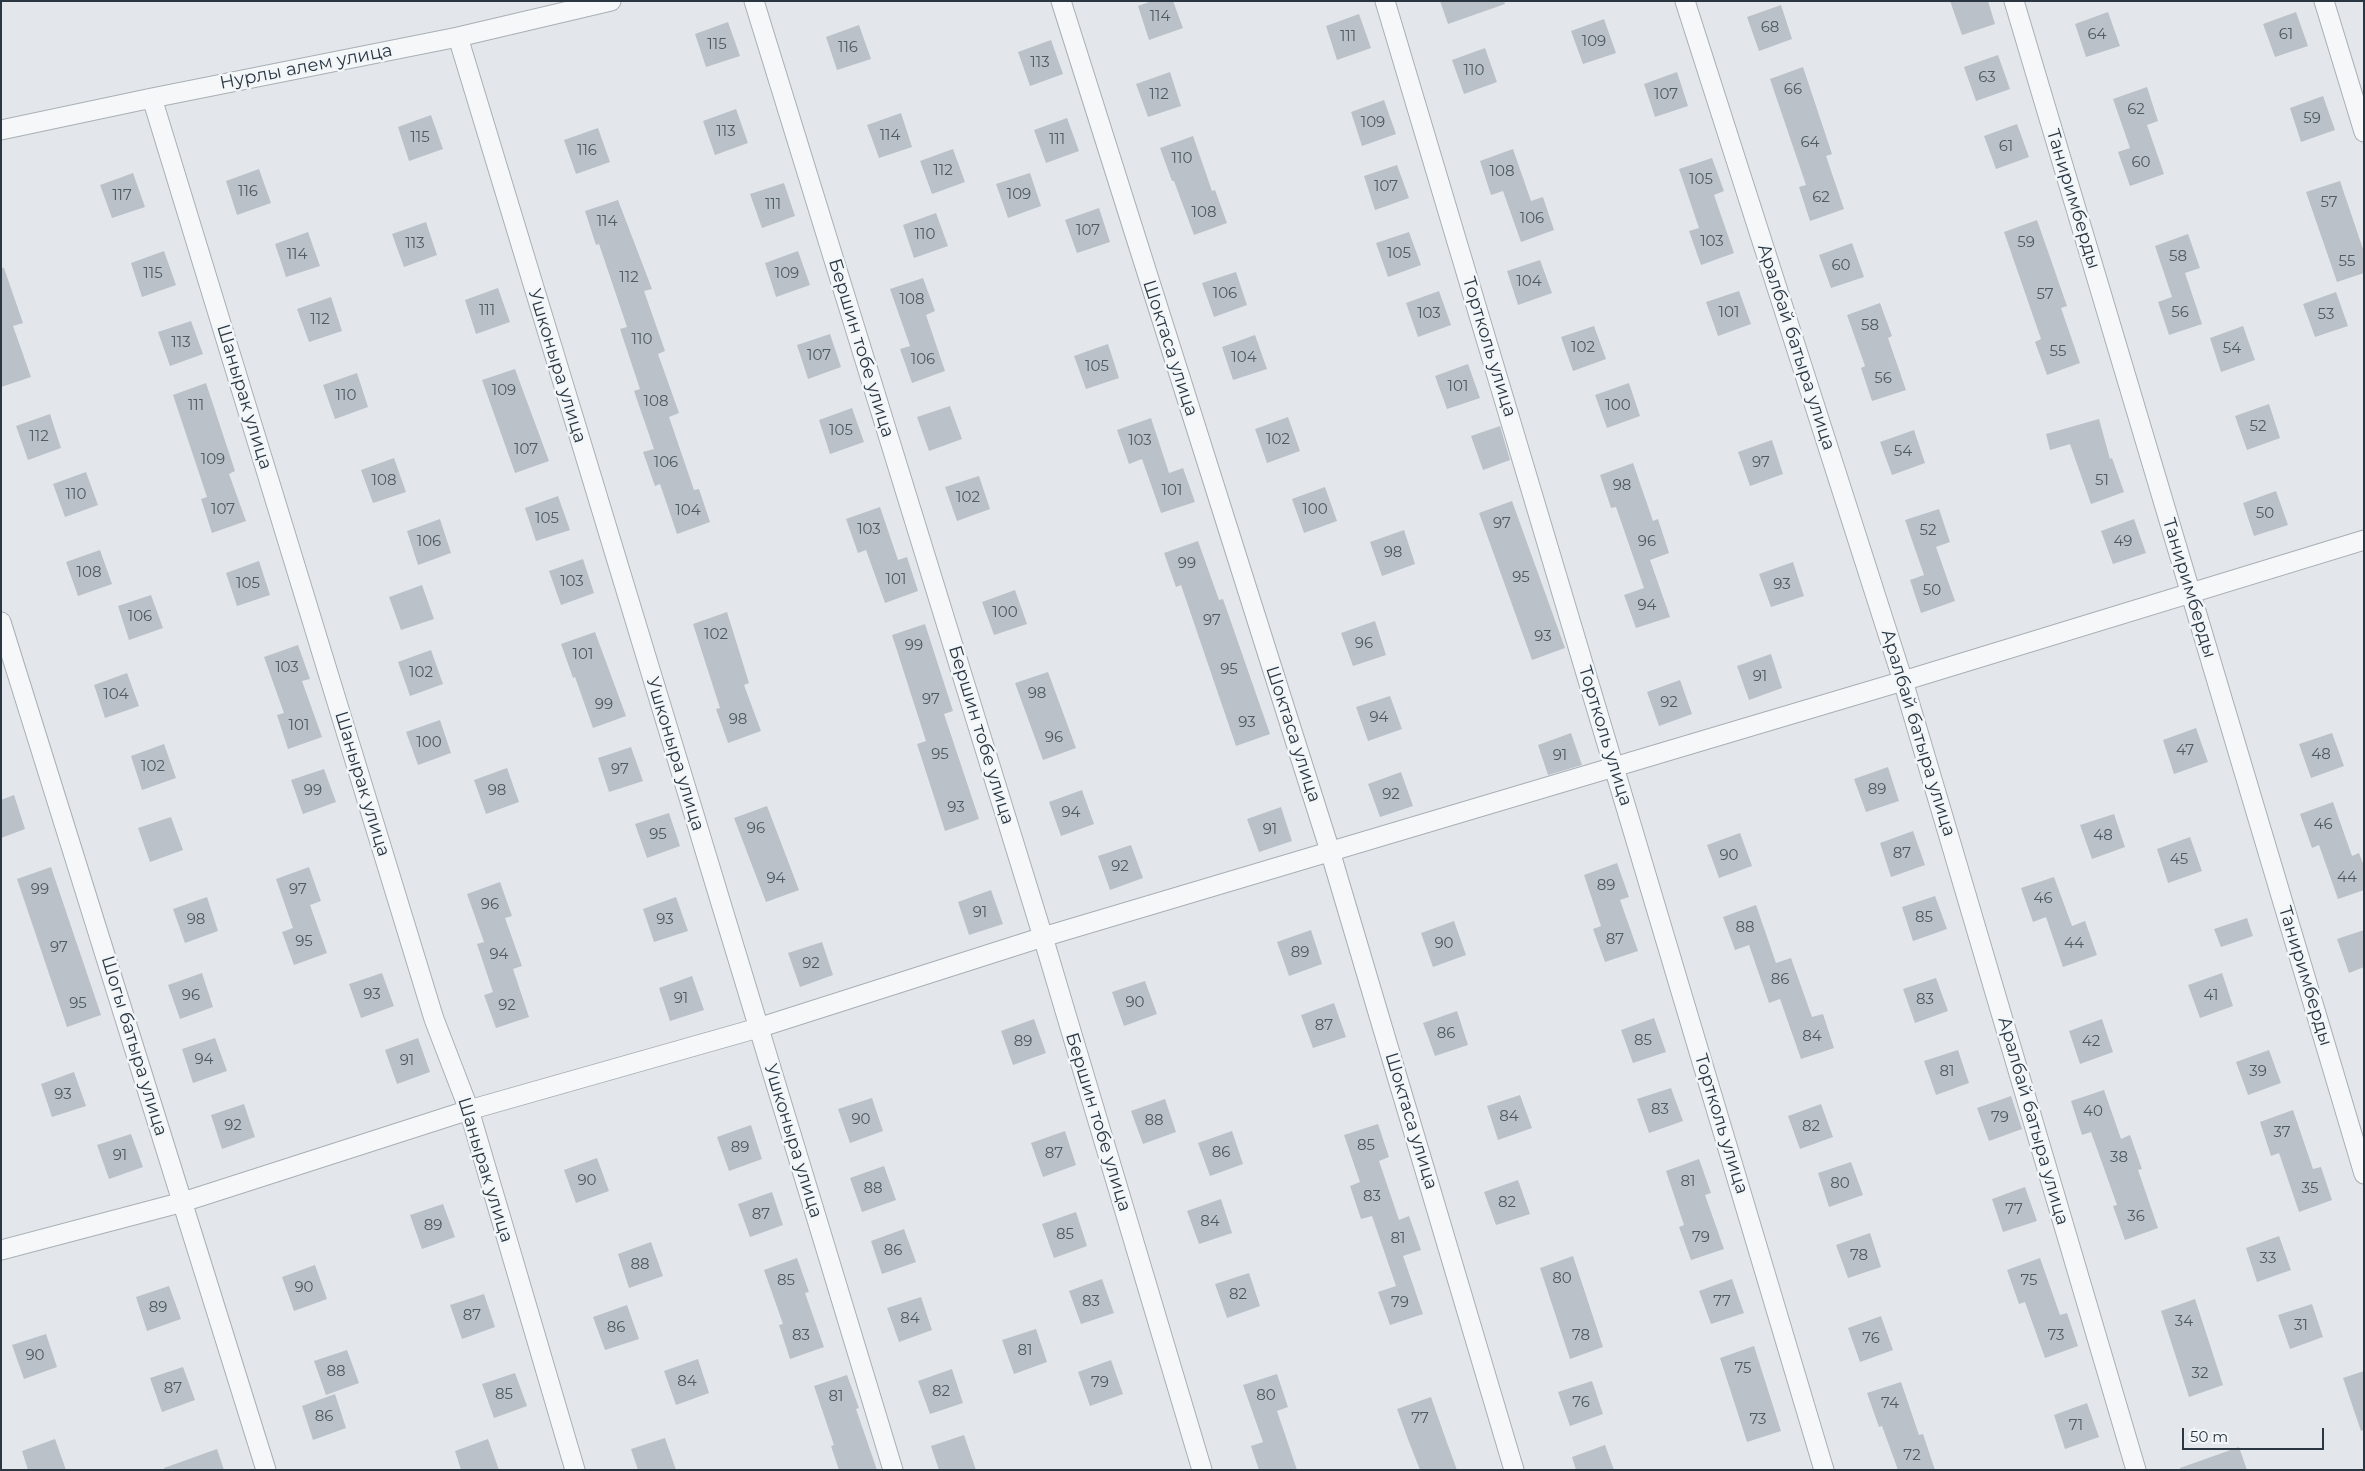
<!DOCTYPE html>
<html>
<head>
<meta charset="utf-8">
<style>
	body { margin:0 }
	#map { position:relative; width:2365px; height:1471px; overflow:hidden; background:#e3e7eb; font-family:Montserrat,sans-serif }
	canvas { display:block }
	.frame { position:absolute; inset:0; border:2px solid #2a3743; pointer-events:none }
	.scale { position:absolute; left:2182px; top:1428px; width:142px; height:22px; box-sizing:border-box; border:2px solid #2a3743; border-top:0; padding-left:6px; font-size:15px; line-height:18px; white-space:nowrap; color:#2a3743; -webkit-text-stroke:4px #f2f6f8; paint-order:stroke }
</style>
</head>
<body>
<div id="map">
<canvas width="2365" height="1471"></canvas>
<div class="frame"></div>
<div class="scale">50 m</div>
</div>
<script>
const ctx = document.querySelector('canvas').getContext('2d');
ctx.lineJoin = 'round';
function fill(path, color) { ctx.fillStyle = color; ctx.fill(path, 'evenodd'); }
const shape = rows => new Path2D(rows.map(r => 'M' + r).join(''));
function strokePath(path, color, width, dash) { ctx.strokeStyle = color; ctx.lineWidth = width; ctx.lineCap = dash ? 'butt' : 'round'; ctx.setLineDash(dash || []); ctx.stroke(path); }
function drawText(font, color, halo, rows, align = 'center') {
  ctx.font = font + ' Montserrat,sans-serif'; ctx.lineWidth = 5; ctx.setLineDash([]); ctx.textBaseline = 'middle'; ctx.strokeStyle = halo; ctx.fillStyle = color; for (const [text, x, y, turn = 0] of rows) {
    ctx.save(); ctx.translate(x, y); ctx.rotate((+turn || 0) * Math.PI / 180); ctx.textAlign = isNaN(turn) ? turn : align; if (halo) ctx.strokeText(text, 0, 0); ctx.fillText(text, 0, 0); ctx.restore();
  }
}
fill(shape([
	[1152,1,1173,1,1183,28,1149,40,1138,6],
	[1440,1,1504,1,1505,4,1448,24],
	[1950,1,1988,1,1995,24,1962,35],
	[1781,5,1792,39,1759,51,1747,17],
	[2108,12,2120,46,2086,57,2075,24],
	[2296,12,2308,46,2275,57,2263,24],
	[1359,14,1371,48,1337,60,1326,26],
	[1604,19,1616,53,1583,64,1571,31],
	[728,22,740,56,706,67,695,34],
	[859,25,871,59,837,70,826,37],
	[1051,40,1063,74,1030,86,1018,52],
	[1485,48,1497,82,1464,94,1452,60],
	[1998,55,2010,89,1976,101,1964,67],
	[1803,67,1832,154,1826,156,1844,209,1810,221,1799,187,1806,185,1770,79],
	[1170,72,1181,106,1148,117,1136,84],
	[1677,72,1688,106,1655,117,1644,84],
	[2147,87,2158,121,2147,125,2164,174,2130,186,2118,152,2130,148,2113,99],
	[2323,96,2335,130,2301,142,2290,108],
	[1384,100,1396,134,1362,146,1351,112],
	[736,109,748,143,715,155,703,121],
	[901,113,912,147,879,158,867,125],
	[431,115,443,149,409,161,398,127],
	[1067,118,1079,151,1046,163,1034,130],
	[2017,124,2029,157,1996,169,1984,136],
	[598,128,610,162,576,174,564,140],
	[1193,136,1212,191,1215,190,1227,223,1194,235,1174,181,1172,181,1160,148],
	[953,149,965,182,932,194,920,161],
	[1513,149,1531,201,1543,197,1554,230,1521,242,1503,191,1491,195,1480,161],
	[1712,158,1724,191,1714,195,1734,253,1701,265,1689,231,1699,228,1679,169],
	[1397,165,1409,198,1375,210,1364,176],
	[259,169,271,203,237,215,226,181],
	[133,173,145,207,112,218,100,185],
	[1030,173,1041,206,1008,218,996,184],
	[2340,181,2364,252,2364,273,2337,282,2306,192],
	[784,183,795,216,762,228,750,194],
	[618,200,652,289,644,291,665,351,658,354,679,413,669,417,694,490,699,489,710,522,677,534,660,484,655,486,643,452,654,449,634,391,640,389,620,329,627,327,599,244,596,245,585,211],
	[1099,208,1110,242,1077,253,1065,220],
	[936,213,948,246,914,258,903,225],
	[2037,220,2067,306,2061,308,2080,363,2047,375,2035,342,2041,339,2004,232],
	[426,222,437,255,404,267,392,234],
	[308,232,320,266,286,277,275,244],
	[1409,232,1421,265,1388,277,1376,243],
	[2188,234,2200,268,2185,273,2202,324,2169,335,2158,302,2172,297,2155,246],
	[1852,243,1864,277,1831,288,1819,255],
	[164,251,176,285,142,297,131,263],
	[798,251,810,285,776,297,765,263],
	[1540,260,1552,293,1518,305,1507,271],
	[1,268,4,268,23,323,13,326,31,377,1,387],
	[1236,272,1247,305,1214,317,1202,283],
	[923,278,935,311,926,315,945,371,912,383,900,349,910,346,890,289],
	[498,288,510,322,476,334,465,300],
	[1439,291,1451,325,1418,337,1406,303],
	[1739,291,1751,324,1718,336,1706,302],
	[2336,292,2348,326,2315,337,2303,304],
	[331,297,342,331,309,342,297,309],
	[1880,303,1892,336,1888,338,1906,390,1872,401,1861,368,1865,366,1847,315],
	[191,321,203,354,170,366,158,332],
	[1594,326,1606,359,1573,371,1561,337],
	[2243,326,2255,360,2221,372,2210,338],
	[830,334,841,367,808,379,797,345],
	[1255,335,1267,369,1233,380,1222,347],
	[1108,344,1119,378,1086,389,1074,356],
	[1468,364,1480,398,1447,409,1435,376],
	[515,369,549,461,515,473,482,380],
	[357,373,368,407,335,419,323,385],
	[206,383,235,471,229,474,246,521,212,533,201,499,207,497,173,395],
	[1629,383,1640,416,1607,428,1595,395],
	[2269,404,2280,438,2247,450,2235,416],
	[950,406,962,439,929,451,917,417],
	[852,408,864,442,830,454,819,420],
	[50,414,61,448,28,460,16,426],
	[1288,417,1300,451,1267,463,1255,429],
	[1151,418,1169,473,1183,468,1195,502,1161,513,1142,459,1129,464,1117,430],
	[2099,419,2110,459,2112,458,2124,492,2091,504,2070,444,2050,450,2046,434],
	[1500,426,1510,460,1483,470,1471,436],
	[1914,430,1925,463,1892,475,1880,442],
	[1772,440,1783,474,1750,486,1738,452],
	[394,458,406,492,373,503,361,470],
	[1633,463,1653,521,1658,519,1669,553,1650,560,1670,617,1636,628,1624,595,1644,588,1616,507,1611,508,1600,475],
	[86,472,98,505,65,517,53,484],
	[979,476,990,509,957,521,945,487],
	[1325,487,1337,521,1304,533,1292,499],
	[2276,491,2288,525,2254,536,2243,503],
	[558,496,570,530,536,541,525,508],
	[1512,501,1565,648,1532,660,1479,513],
	[880,507,898,560,907,557,918,591,885,603,866,550,858,553,846,519],
	[1939,509,1950,542,1936,547,1955,601,1921,613,1910,580,1924,575,1905,520],
	[440,519,451,553,418,565,407,531],
	[2134,519,2146,553,2113,564,2101,531],
	[1404,530,1415,564,1382,576,1370,542],
	[1198,541,1219,600,1223,599,1270,734,1236,746,1181,585,1176,587,1164,553],
	[100,550,112,584,78,596,66,562],
	[583,559,594,593,561,605,549,571],
	[259,561,270,595,237,606,226,573],
	[1793,562,1804,596,1771,607,1759,574],
	[422,585,434,619,401,630,389,597],
	[1015,590,1027,624,994,635,982,602],
	[151,595,163,628,129,640,118,606],
	[727,612,749,683,744,685,761,731,728,743,716,709,720,708,693,624],
	[1375,621,1386,655,1353,666,1341,633],
	[925,624,953,711,944,714,979,819,945,831,917,744,926,741,892,635],
	[595,632,626,716,593,728,575,677,573,678,561,644],
	[298,645,310,679,302,681,322,737,288,749,277,715,284,713,264,657],
	[431,650,443,684,410,696,398,662],
	[1771,654,1782,688,1749,700,1737,666],
	[1048,672,1076,748,1043,760,1015,683],
	[127,673,139,706,105,718,94,685],
	[1680,680,1692,714,1659,726,1647,692],
	[1390,696,1402,729,1368,741,1356,707],
	[440,720,451,753,418,765,406,732],
	[2196,728,2208,762,2174,774,2163,740],
	[1571,733,1582,765,1548,775,1538,745],
	[2332,733,2344,766,2311,778,2299,744],
	[164,744,176,778,142,790,131,756],
	[631,747,643,781,609,792,598,758],
	[1888,767,1899,801,1866,812,1854,779],
	[507,768,519,802,486,814,474,780],
	[324,769,336,802,303,814,291,780],
	[1401,772,1413,806,1380,817,1368,784],
	[1082,790,1094,824,1061,836,1049,802],
	[14,795,25,829,1,838,1,800],
	[2333,802,2352,856,2359,853,2364,866,2364,890,2338,899,2319,845,2312,848,2300,814],
	[767,806,799,890,766,902,734,818],
	[1281,807,1292,841,1259,852,1247,819],
	[669,813,680,846,647,858,635,824],
	[2114,814,2125,847,2092,859,2080,825],
	[171,817,183,850,150,862,138,828],
	[1913,831,1925,865,1891,877,1880,843],
	[1740,833,1752,866,1719,878,1707,845],
	[2190,837,2202,871,2168,883,2157,849],
	[1131,845,1143,878,1110,890,1098,856],
	[1617,863,1629,897,1620,900,1638,951,1605,962,1593,929,1601,926,1584,875],
	[51,867,101,1015,67,1027,17,879],
	[309,867,321,901,310,905,327,953,294,965,282,932,293,928,276,879],
	[2054,877,2072,926,2085,921,2097,955,2063,967,2046,917,2033,922,2021,888],
	[500,882,512,916,505,918,522,966,513,969,529,1017,496,1028,484,995,493,992,477,944,484,942,467,894],
	[991,890,1003,924,969,935,958,902],
	[1935,896,1947,929,1913,941,1902,907],
	[207,897,218,931,185,943,173,909],
	[676,897,688,931,654,942,643,909],
	[1756,905,1776,963,1791,958,1812,1017,1823,1014,1834,1048,1801,1059,1780,999,1769,1003,1749,945,1735,950,1723,917],
	[2247,918,2253,936,2221,947,2214,929],
	[1454,921,1466,955,1433,967,1421,933],
	[1311,930,1322,964,1289,976,1277,942],
	[2364,930,2364,967,2349,973,2337,939],
	[822,942,833,975,800,987,788,953],
	[202,973,213,1007,180,1019,168,985],
	[382,973,394,1006,361,1018,349,984],
	[2222,973,2233,1006,2200,1018,2188,985],
	[692,976,704,1010,670,1021,659,988],
	[1936,978,1948,1011,1915,1023,1903,989],
	[1145,981,1157,1014,1124,1026,1112,992],
	[1334,1003,1346,1037,1313,1048,1301,1015],
	[1457,1011,1468,1045,1435,1056,1423,1023],
	[1654,1018,1666,1052,1633,1063,1621,1030],
	[1034,1019,1046,1053,1013,1065,1001,1031],
	[2102,1019,2113,1052,2080,1064,2069,1031],
	[215,1038,227,1071,193,1083,182,1049],
	[418,1038,430,1072,397,1084,385,1050],
	[1958,1050,1969,1083,1936,1095,1924,1061],
	[2269,1050,2281,1083,2248,1095,2236,1062],
	[74,1072,86,1106,52,1117,41,1084],
	[1671,1088,1683,1121,1649,1133,1637,1099],
	[2104,1090,2121,1139,2130,1135,2142,1169,2138,1170,2158,1228,2125,1240,2113,1206,2117,1205,2091,1132,2082,1135,2071,1101],
	[1520,1095,1532,1128,1498,1140,1487,1106],
	[2011,1096,2022,1129,1989,1141,1977,1108],
	[872,1098,883,1131,850,1143,838,1109],
	[1165,1099,1176,1132,1143,1144,1131,1111],
	[244,1104,255,1137,222,1149,211,1115],
	[1821,1104,1833,1137,1800,1149,1788,1116],
	[2293,1110,2313,1169,2321,1167,2332,1200,2299,1212,2279,1153,2271,1156,2260,1122],
	[1378,1124,1389,1157,1379,1161,1399,1220,1409,1216,1421,1250,1403,1256,1423,1314,1390,1325,1378,1292,1396,1286,1372,1216,1361,1219,1350,1186,1360,1182,1344,1135],
	[751,1125,762,1159,729,1171,717,1137],
	[1065,1131,1076,1165,1043,1177,1031,1143],
	[1232,1131,1243,1164,1210,1176,1198,1143],
	[131,1134,143,1167,109,1179,97,1145],
	[597,1158,609,1191,576,1203,564,1170],
	[1699,1159,1711,1193,1705,1195,1724,1249,1691,1260,1679,1227,1684,1225,1666,1171],
	[1851,1162,1863,1195,1829,1207,1818,1173],
	[884,1166,896,1200,862,1212,850,1178],
	[1518,1180,1530,1214,1496,1225,1484,1192],
	[2025,1187,2037,1221,2003,1232,1992,1199],
	[772,1192,783,1225,750,1237,738,1204],
	[1221,1199,1232,1233,1199,1244,1187,1211],
	[443,1204,455,1237,422,1249,410,1215],
	[1076,1212,1087,1246,1054,1258,1042,1224],
	[904,1229,916,1262,882,1274,871,1241],
	[1870,1233,1881,1267,1848,1278,1836,1245],
	[2279,1236,2291,1270,2257,1282,2246,1248],
	[651,1242,663,1276,629,1288,618,1254],
	[1573,1256,1603,1347,1570,1359,1540,1268],
	[797,1258,809,1292,805,1293,824,1347,790,1359,779,1325,783,1324,764,1270],
	[2040,1258,2060,1315,2067,1313,2078,1346,2045,1358,2025,1302,2019,1304,2007,1270],
	[315,1265,327,1299,294,1311,282,1277],
	[1249,1273,1260,1306,1227,1318,1215,1284],
	[1102,1279,1114,1313,1081,1324,1069,1291],
	[1732,1279,1744,1313,1711,1324,1699,1291],
	[169,1286,181,1319,147,1331,136,1297],
	[484,1294,495,1327,462,1339,450,1305],
	[921,1297,932,1330,899,1342,887,1308],
	[2195,1299,2223,1385,2189,1397,2161,1311],
	[2312,1304,2323,1337,2290,1349,2278,1315],
	[627,1305,639,1339,605,1350,593,1317],
	[1881,1316,1893,1350,1860,1362,1848,1328],
	[1036,1329,1047,1362,1014,1374,1002,1340],
	[46,1334,57,1367,24,1379,12,1345],
	[1754,1346,1781,1431,1747,1442,1720,1358],
	[347,1350,359,1383,326,1395,314,1361],
	[698,1359,709,1393,676,1405,664,1371],
	[1111,1360,1123,1394,1090,1406,1078,1372],
	[183,1367,195,1400,162,1412,150,1378],
	[952,1369,963,1403,930,1414,918,1381],
	[2364,1371,2364,1430,2361,1431,2343,1378],
	[515,1373,527,1406,494,1418,482,1384],
	[1277,1374,1288,1407,1277,1411,1297,1470,1259,1470,1251,1446,1263,1442,1243,1385],
	[847,1375,859,1408,856,1409,877,1470,839,1470,831,1446,834,1445,814,1386],
	[1592,1381,1603,1414,1570,1426,1558,1392],
	[1901,1382,1919,1435,1923,1434,1935,1470,1898,1470,1882,1426,1879,1427,1867,1393],
	[335,1394,346,1428,313,1440,302,1406],
	[1431,1397,1446,1440,1457,1470,1420,1470,1409,1442,1397,1409],
	[2087,1403,2099,1437,2065,1449,2054,1415],
	[964,1435,976,1470,939,1470,931,1446],
	[665,1438,676,1470,638,1470,631,1449],
	[55,1439,66,1470,28,1470,22,1451],
	[488,1439,499,1470,461,1470,455,1451],
	[1605,1445,1614,1470,1576,1470,1572,1457],
	[2239,1447,2247,1470,2180,1470,2180,1468],
	[217,1449,224,1470,164,1470,164,1468]
]), '#bac1c8');
const minor = shape([
	[754,1,1043,937,1202,1470],
	[1061,1,1330,851,1514,1470],
	[1385,1,1824,1470],
	[1685,1,1903,681,2136,1470],
	[2014,1,2364,1174],
	[2324,1,2364,132],
	[458,37,893,1470],
	[152,98,434,1019,469,1110,575,1470],
	[1,130,152,98,458,37,611,1],
	[1,622,266,1470],
	[1,1250,183,1202,469,1110,758,1028,1043,937,1903,681,2364,540]
]);
strokePath(minor, '#a8afb5', 21);
strokePath(minor, '#f5f7f9', 19);
drawText('15px', '#4e5a64', null, [
	["114",1160,17],
	["68",1770,28],
	["64",2097,35],
	["61",2286,35],
	["111",1348,37],
	["109",1594,42],
	["115",717,45],
	["116",848,48],
	["113",1040,63],
	["110",1474,71],
	["63",1987,78],
	["66",1793,90],
	["112",1159,95],
	["107",1666,95],
	["62",2136,110],
	["59",2312,119],
	["109",1373,123],
	["113",726,132],
	["114",890,136],
	["115",420,138],
	["111",1057,140],
	["64",1810,143],
	["61",2006,147],
	["116",587,151],
	["110",1182,159],
	["60",2141,163],
	["112",943,171],
	["108",1502,172],
	["105",1701,180],
	["107",1386,187],
	["116",248,192],
	["109",1019,195],
	["117",122,196],
	["62",1821,198],
	["57",2329,203],
	["111",773,205],
	["108",1204,213],
	["106",1532,219],
	["114",607,222],
	["107",1088,231],
	["110",925,235],
	["103",1712,242],
	["59",2026,243],
	["113",415,244],
	["105",1399,254],
	["114",297,255],
	["58",2178,257],
	["55",2347,262],
	["60",1841,266],
	["115",153,274],
	["109",787,274],
	["112",629,278],
	["104",1529,282],
	["106",1225,294],
	["57",2045,295],
	["108",912,300],
	["111",487,311],
	["101",1729,313],
	["56",2180,313],
	["103",1429,314],
	["53",2326,315],
	["112",320,320],
	["58",1870,326],
	["110",642,340],
	["113",181,343],
	["102",1583,348],
	["54",2232,349],
	["55",2058,352],
	["107",819,356],
	["104",1244,358],
	["106",923,360],
	["105",1097,367],
	["56",1883,379],
	["101",1458,387],
	["109",504,391],
	["110",346,396],
	["108",656,402],
	["111",196,406],
	["100",1618,406],
	["52",2258,427],
	["105",841,431],
	["112",39,437],
	["102",1278,440],
	["103",1140,441],
	["107",526,450],
	["54",1903,452],
	["109",213,460],
	["106",666,463],
	["97",1761,463],
	["108",384,481],
	["51",2102,481],
	["98",1622,486],
	["101",1172,491],
	["110",76,495],
	["102",968,498],
	["107",223,510],
	["100",1315,510],
	["104",688,511],
	["50",2265,514],
	["105",547,519],
	["97",1502,524],
	["103",869,530],
	["52",1928,531],
	["106",429,542],
	["96",1647,542],
	["49",2123,542],
	["98",1393,553],
	["99",1187,564],
	["108",89,573],
	["95",1521,578],
	["101",896,580],
	["103",572,582],
	["105",248,584],
	["93",1782,585],
	["50",1932,591],
	["94",1647,606],
	["100",1005,613],
	["106",140,617],
	["97",1212,621],
	["102",716,635],
	["93",1543,637],
	["96",1364,644],
	["99",914,646],
	["101",583,655],
	["103",287,668],
	["95",1229,670],
	["102",421,673],
	["91",1760,677],
	["98",1037,694],
	["104",116,695],
	["97",931,700],
	["92",1669,703],
	["99",604,705],
	["94",1379,718],
	["98",738,720],
	["93",1247,723],
	["101",299,726],
	["96",1054,738],
	["100",429,743],
	["47",2185,751],
	["95",940,755],
	["48",2321,755],
	["91",1560,756],
	["102",153,767],
	["97",620,770],
	["89",1877,790],
	["99",313,791],
	["98",497,791],
	["92",1391,795],
	["93",956,808],
	["94",1071,813],
	["46",2323,825],
	["96",756,829],
	["91",1270,830],
	["95",658,835],
	["48",2103,836],
	["87",1902,854],
	["90",1729,856],
	["45",2179,860],
	["92",1120,867],
	["44",2347,878],
	["94",776,879],
	["89",1606,886],
	["99",40,890],
	["97",298,890],
	["46",2043,899],
	["96",490,905],
	["91",980,913],
	["85",1924,918],
	["98",196,920],
	["93",665,920],
	["88",1745,928],
	["87",1615,940],
	["95",304,942],
	["90",1444,944],
	["44",2074,944],
	["97",59,948],
	["89",1300,953],
	["94",499,955],
	["92",811,964],
	["86",1780,980],
	["93",372,995],
	["96",191,996],
	["41",2211,996],
	["91",681,999],
	["83",1925,1000],
	["90",1135,1003],
	["95",78,1004],
	["92",507,1006],
	["87",1324,1026],
	["86",1446,1034],
	["84",1812,1037],
	["85",1643,1041],
	["89",1023,1042],
	["42",2091,1042],
	["94",204,1060],
	["91",407,1061],
	["81",1947,1072],
	["39",2258,1072],
	["93",63,1095],
	["83",1660,1110],
	["40",2093,1112],
	["84",1509,1117],
	["79",2000,1118],
	["90",861,1120],
	["88",1154,1121],
	["92",233,1126],
	["82",1811,1127],
	["37",2282,1133],
	["85",1366,1146],
	["89",740,1148],
	["86",1221,1153],
	["87",1054,1154],
	["91",120,1156],
	["38",2119,1158],
	["90",587,1181],
	["81",1688,1182],
	["80",1840,1184],
	["88",873,1189],
	["35",2310,1189],
	["83",1372,1197],
	["82",1507,1203],
	["77",2014,1210],
	["87",761,1215],
	["36",2136,1217],
	["84",1210,1222],
	["89",433,1226],
	["85",1065,1235],
	["79",1701,1238],
	["81",1398,1239],
	["86",893,1251],
	["78",1859,1256],
	["33",2268,1259],
	["88",640,1265],
	["80",1562,1279],
	["85",786,1281],
	["75",2029,1281],
	["90",304,1288],
	["82",1238,1295],
	["83",1091,1302],
	["77",1722,1302],
	["79",1400,1303],
	["89",158,1308],
	["87",472,1316],
	["84",910,1319],
	["34",2184,1322],
	["31",2301,1326],
	["86",616,1328],
	["83",801,1336],
	["78",1581,1336],
	["73",2056,1336],
	["76",1871,1339],
	["81",1025,1351],
	["90",35,1356],
	["75",1743,1369],
	["88",336,1372],
	["32",2200,1374],
	["84",687,1382],
	["79",1100,1383],
	["87",173,1389],
	["82",941,1392],
	["85",504,1395],
	["80",1266,1396],
	["81",836,1397],
	["76",1581,1403],
	["74",1890,1404],
	["86",324,1417],
	["77",1420,1419],
	["73",1758,1420],
	["71",2076,1426],
	["72",1912,1456]
]);
drawText('18px', '#2a3743', '#f2f6f8', [
	["Нурлы алем улица",306,67,-11],
	["Таниримберды",2073,199,73],
	["Тортколь улица",1489,347,73],
	["Аралбай батыра улица",1796,347,72],
	["Бершин тобе улица",861,348,73],
	["Шоктаса улица",1170,348,72],
	["Ушконыра улица",557,366,73],
	["Шанырак улица",244,397,73],
	["Таниримберды",2189,588,73],
	["Аралбай батыра улица",1918,733,73],
	["Шоктаса улица",1293,734,72],
	["Бершин тобе улица",981,735,73],
	["Тортколь улица",1605,736,73],
	["Ушконыра улица",675,754,73],
	["Шанырак улица",362,784,73],
	["Таниримберды",2305,976,73],
	["Шогы батыра улица",134,1046,73],
	["Шоктаса улица",1411,1121,73],
	["Аралбай батыра улица",2033,1121,74],
	["Бершин тобе улица",1098,1122,73],
	["Тортколь улица",1721,1124,73],
	["Ушконыра улица",793,1141,73],
	["Шанырак улица",485,1170,73]
]);
</script>
</body>
</html>
